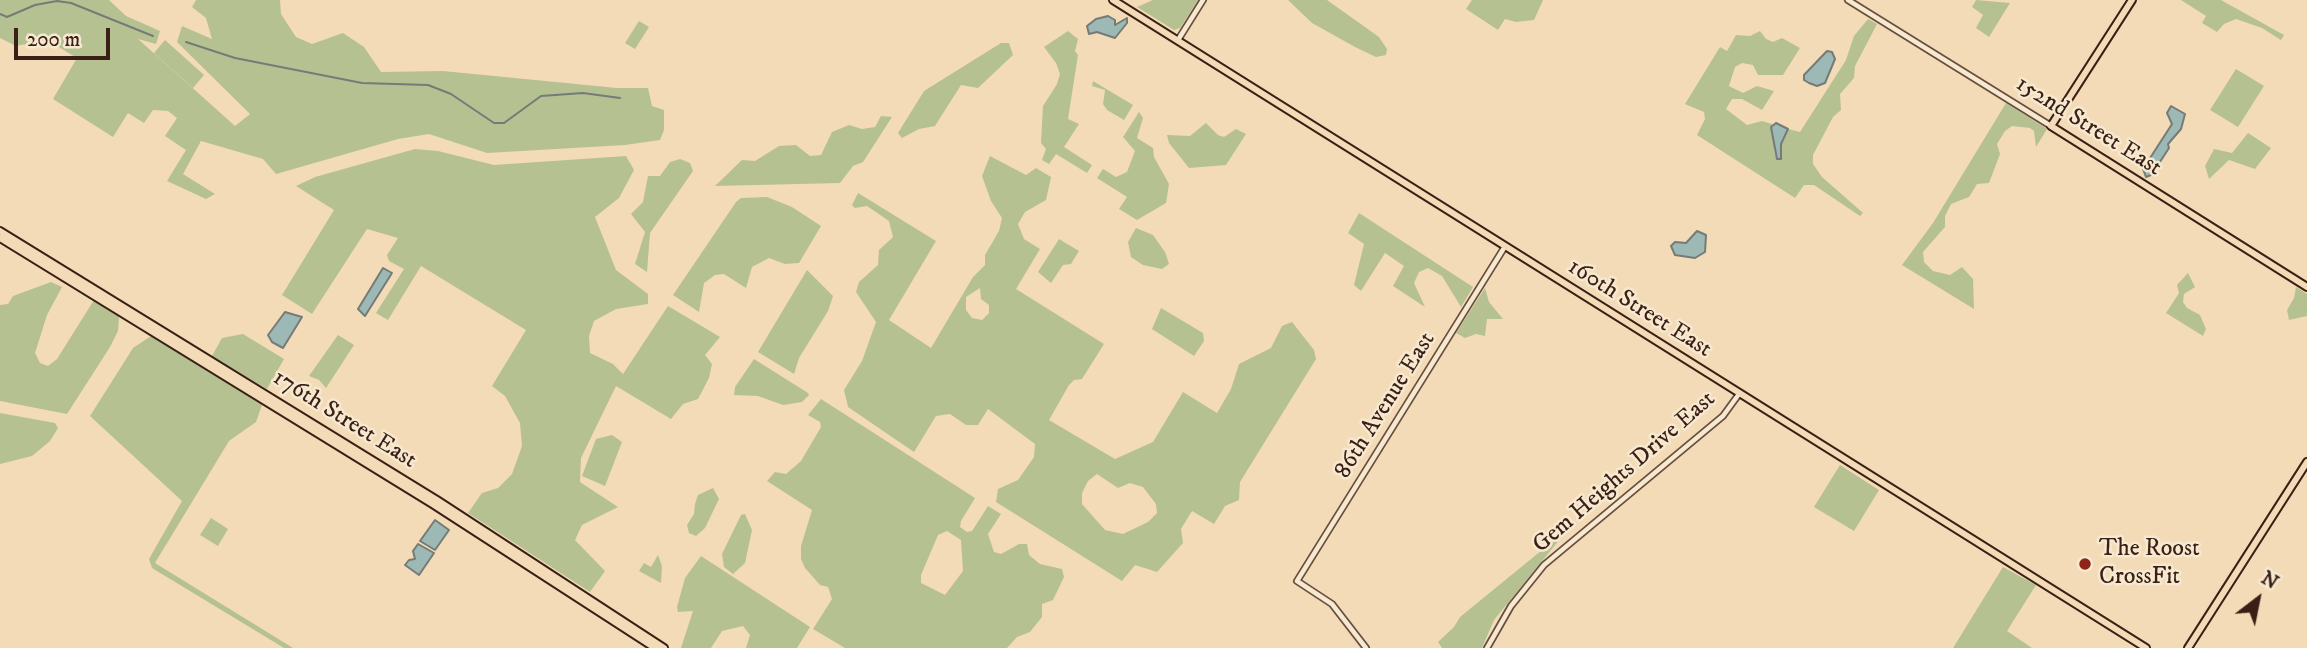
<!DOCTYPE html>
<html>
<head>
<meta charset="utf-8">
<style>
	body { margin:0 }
	#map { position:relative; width:2307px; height:648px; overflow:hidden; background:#f3dbb7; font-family:"IM FELL DW Pica",serif }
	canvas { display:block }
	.north { position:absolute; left:2223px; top:564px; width:70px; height:70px; -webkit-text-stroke:5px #f7e8d0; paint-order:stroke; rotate:32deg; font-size:19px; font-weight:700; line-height:28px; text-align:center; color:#391f15 }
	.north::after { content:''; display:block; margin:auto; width:24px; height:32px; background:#391f15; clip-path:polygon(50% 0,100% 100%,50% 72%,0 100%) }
	.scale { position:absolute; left:14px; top:28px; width:96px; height:32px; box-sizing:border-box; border:4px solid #391f15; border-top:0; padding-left:9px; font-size:21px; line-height:24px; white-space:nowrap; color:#391f15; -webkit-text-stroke:5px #f7e8d0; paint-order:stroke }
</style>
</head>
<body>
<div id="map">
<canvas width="2307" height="648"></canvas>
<div class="north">N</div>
<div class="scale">200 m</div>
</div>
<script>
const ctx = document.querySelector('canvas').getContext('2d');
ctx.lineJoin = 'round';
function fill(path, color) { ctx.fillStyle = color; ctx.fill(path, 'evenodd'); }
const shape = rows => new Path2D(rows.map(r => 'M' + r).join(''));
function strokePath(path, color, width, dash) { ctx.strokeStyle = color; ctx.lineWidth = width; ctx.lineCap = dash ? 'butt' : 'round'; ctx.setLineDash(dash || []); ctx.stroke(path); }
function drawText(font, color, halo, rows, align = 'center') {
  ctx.font = font + ' "IM FELL DW Pica",serif'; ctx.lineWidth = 5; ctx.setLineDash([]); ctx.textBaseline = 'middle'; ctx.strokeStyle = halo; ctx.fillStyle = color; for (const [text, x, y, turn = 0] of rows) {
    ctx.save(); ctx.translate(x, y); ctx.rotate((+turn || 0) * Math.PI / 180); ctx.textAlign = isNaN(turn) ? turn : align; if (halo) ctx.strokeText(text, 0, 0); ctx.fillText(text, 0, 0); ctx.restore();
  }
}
fill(shape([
	[0,0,109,0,126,16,160,31,156,44,138,39,235,126,250,114,177,42,182,26,212,39,206,18,192,7,196,0,280,0,281,14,296,37,312,44,343,33,364,47,381,72,443,71,617,88,648,88,652,106,664,110,664,130,660,140,625,145,487,153,429,134,398,139,276,174,263,159,201,141,183,174,215,194,206,199,167,181,186,150,165,136,177,118,168,111,153,110,144,123,128,113,113,137,53,99,77,58,47,40,16,46,0,38],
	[1153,0,1198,0,1180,28,1174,30,1137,7],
	[1288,0,1327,0,1379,37,1387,49,1386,55,1376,57,1355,47,1312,23],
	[1472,0,1543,0,1534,20,1516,22,1505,19,1498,30,1466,9],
	[1976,0,2010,3,1989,37,1976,28,1983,15,1972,7],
	[2181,0,2221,0,2284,35,2281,40,2262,28,2236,19,2224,24,2217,32,2202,23,2206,16],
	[1868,19,1877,24,1855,66,1854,78,1840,94,1841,110,1833,117,1813,155,1813,164,1822,177,1863,213,1860,216,1814,185,1804,185,1795,198,1697,135,1705,119,1704,112,1685,104,1720,47,1727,51,1736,35,1750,36,1760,31,1766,39,1773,42,1782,38,1800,48,1783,75,1758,75,1753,65,1742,63,1735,67,1729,86,1743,93,1757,86,1774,91,1762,110,1742,99,1732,99,1726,109,1747,125,1762,121,1772,124,1775,156,1788,129,1800,132,1846,60,1854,36],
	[639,21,649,27,635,49,625,43],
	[1068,31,1078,39,1075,51,1078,55,1068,119,1079,124,1064,147,1092,165,1087,173,1056,154,1049,164,1042,160,1046,149,1041,143,1043,106,1057,84,1060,74,1056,63,1044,47],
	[165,40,204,75,193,88,154,53],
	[1001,43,1009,43,1013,55,978,88,961,85,935,126,919,129,902,138,898,133,924,91],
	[2236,69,2264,86,2238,127,2210,110],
	[1093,81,1133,105,1124,120,1107,110,1103,104,1105,90,1092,86],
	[2006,103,2047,129,2036,147,2034,131,2030,128,2012,126,2005,131,1997,144,2000,154,1989,183,1977,184,1969,197,1951,204,1945,216,1945,227,1923,252,1924,262,1933,271,1950,275,1962,267,1973,279,1974,309,1902,265,1933,223],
	[1139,112,1143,118,1137,138,1153,148,1154,157,1169,184,1166,203,1137,220,1119,209,1127,197,1097,178,1103,169,1116,177,1127,172,1135,151,1123,137],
	[881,116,892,117,863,162,853,166,840,183,715,186,742,160,755,161,779,146,796,145,810,156,821,155,832,132,849,125,862,129,875,127],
	[1206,123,1218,135,1224,137,1236,129,1246,134,1226,165,1189,168,1169,143,1167,135,1190,136],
	[2248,133,2271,148,2255,169,2229,160,2209,179,2205,166,2214,149,2232,153],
	[415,149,438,151,494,165,626,156,634,170,619,198,595,217,616,270,648,294,648,304,616,309,594,321,589,336,590,353,613,364,623,374,668,306,720,337,705,355,712,364,709,378,698,399,683,404,671,419,616,386,581,458,580,482,618,507,582,525,575,540,605,571,590,592,468,513,482,493,498,488,512,474,522,446,520,423,505,396,492,386,526,330,421,266,388,320,376,313,404,269,389,261,387,255,398,238,367,229,312,314,282,295,334,210,296,186,315,177],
	[990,156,1026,175,1036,168,1051,177,1046,200,1025,212,1018,224,1024,239,1040,249,1016,289,1104,344,1082,379,1074,380,1069,385,1049,420,1115,459,1153,442,1183,392,1217,413,1231,389,1239,364,1271,348,1282,326,1292,322,1314,350,1316,359,1240,482,1239,500,1225,506,1214,524,1192,511,1181,529,1183,543,1157,572,1135,565,1122,581,996,502,998,489,1018,480,1034,457,1035,444,988,409,978,425,966,425,950,414,936,416,914,452,848,407,844,390,862,361,876,322,856,292,859,282,878,265,879,250,893,237,889,221,867,206,855,208,852,205,858,193,936,241,889,320,931,348,973,277,985,265,985,255,999,231,1002,218,991,201,982,176],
	[980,288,981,299,989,305,989,313,982,320,972,318,966,310,966,297],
	[1097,474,1118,488,1130,483,1143,487,1156,504,1157,513,1148,522,1123,534,1105,530,1082,504,1082,493,1088,481],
	[680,159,690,163,693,171,650,233,647,272,635,264,645,232,631,214,643,202,648,176,660,176,670,162],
	[767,197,792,207,821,226,799,263,785,264,769,258,752,267,746,288,724,274,715,275,704,283,699,312,673,295,736,202,741,198],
	[1359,213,1473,287,1461,307,1442,276,1428,268,1419,272,1414,283,1425,307,1393,286,1404,266,1385,253,1361,291,1354,285,1364,244,1348,233],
	[1136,228,1153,235,1165,252,1169,264,1162,269,1143,265,1131,257,1128,242],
	[1059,239,1079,251,1071,264,1063,265,1051,283,1038,272],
	[807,270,833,296,828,311,799,358,794,374,758,352],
	[2188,273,2195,287,2184,294,2183,302,2187,308,2200,315,2206,329,2203,336,2166,313,2179,293,2177,285],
	[51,282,62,287,47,315,35,353,40,363,48,366,57,359,94,300,119,317,118,331,110,347,67,414,0,401,0,305,8,304,13,296],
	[2296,287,2307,294,2307,316,2289,320,2287,310,2294,298],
	[1485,288,1489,302,1503,319,1487,319,1485,336,1476,334,1465,338,1456,333],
	[1161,308,1203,333,1204,341,1194,356,1152,329],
	[243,334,284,359,267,389,212,356,222,338],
	[338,335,354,345,326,388,319,380,309,376],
	[151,336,262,405,256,422,229,441,155,563,293,648,284,648,152,568,149,559,182,501,90,416,133,348],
	[754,359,808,393,809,395,802,402,783,405,758,396,734,395,735,387],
	[821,399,975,498,961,521,960,527,967,532,972,531,988,506,1001,514,988,534,994,552,1001,554,1019,544,1027,544,1029,555,1040,564,1062,569,1064,577,1053,600,1042,604,1042,617,1030,632,1017,637,1007,648,845,648,813,629,832,599,828,587,820,585,805,568,801,559,801,546,812,510,767,481,775,472,786,474,801,461,821,427,820,422,808,415],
	[947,531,961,540,963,571,945,595,921,583,921,575,938,535],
	[0,413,55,423,58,428,50,441,32,456,0,464],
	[612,435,622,442,605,486,582,476,596,439],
	[1840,465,1879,490,1854,531,1814,507],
	[713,488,719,499,705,528,696,536,689,533,687,525,694,514,695,504,698,495],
	[745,514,752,530,745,563,733,574,724,567,722,554,741,515],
	[211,518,228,529,218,546,200,535],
	[1569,528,1494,620,1482,648,1442,648,1438,642,1454,627,1460,617],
	[658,555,662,566,661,583,639,571,644,563,651,567],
	[701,556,810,627,797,648,746,648,750,635,743,626,722,631,711,648,681,648,693,611,678,612,677,607,685,578],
	[2003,567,2036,585,2007,631,2032,648,1953,648]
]), '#b6c192');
const water = shape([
	[1108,16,1115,20,1115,25,1127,18,1127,23,1115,38,1097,32,1089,34,1087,26,1096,19,1108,16],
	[1827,51,1832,52,1835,59,1825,83,1817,86,1809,83,1804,80,1804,75,1827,51],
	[2171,106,2185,114,2181,129,2168,144,2169,148,2158,165,2152,167,2151,175,2146,177,2143,169,2172,124,2167,113,2171,106],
	[1776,123,1788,129,1781,144,1781,159,1777,159,1771,127,1776,123],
	[1697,231,1706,235,1705,252,1695,258,1675,255,1671,246,1675,242,1686,243,1697,231],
	[383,268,392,273,365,316,358,309,383,268],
	[285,312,302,317,283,348,272,342,268,335,285,312],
	[435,520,449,530,435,550,420,541,435,520],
	[418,544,434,553,419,575,405,565,409,560,415,559,413,551,418,544]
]);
fill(water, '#9db9b6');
strokePath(water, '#757b76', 2);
strokePath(shape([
	[0,14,7,17,35,5,57,1,71,3,153,36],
	[186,42,235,58,362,83,428,85,451,94,494,123,504,123,541,96,583,93,620,98]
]), '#757b76', 2);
const minor = shape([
	[1848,0,2051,126],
	[1178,40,1203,0],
	[1366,648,1332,604,1297,581,1504,248],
	[1487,648,1511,606,1544,565,1723,416,1739,394]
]);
const major = shape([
	[1113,0,2146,648],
	[2132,0,2051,126,2307,287],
	[0,231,437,500,664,648],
	[0,238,434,505,655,648],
	[2188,648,2307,462]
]);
strokePath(minor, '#684e3e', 8);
strokePath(major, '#391f15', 10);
strokePath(minor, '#f7e8d0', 4.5);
strokePath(major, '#f3dbb7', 6);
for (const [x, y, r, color] of [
	[2085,564,7,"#8f2418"]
]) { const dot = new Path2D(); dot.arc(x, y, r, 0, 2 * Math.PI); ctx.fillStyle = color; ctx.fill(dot); strokePath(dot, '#f7e8d0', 2.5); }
drawText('24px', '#391f15', '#f7e8d0', [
	["152nd Street East",2088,127,32],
	["160th Street East",1639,309,32],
	["86th Avenue East",1386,406,-58],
	["176th Street East",344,420,32],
	["Gem Heights Drive East",1625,473,-41]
]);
drawText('24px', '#391f15', '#f7e8d0', [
	["The Roost",2099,550],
	["CrossFit",2099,578]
], 'left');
</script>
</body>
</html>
